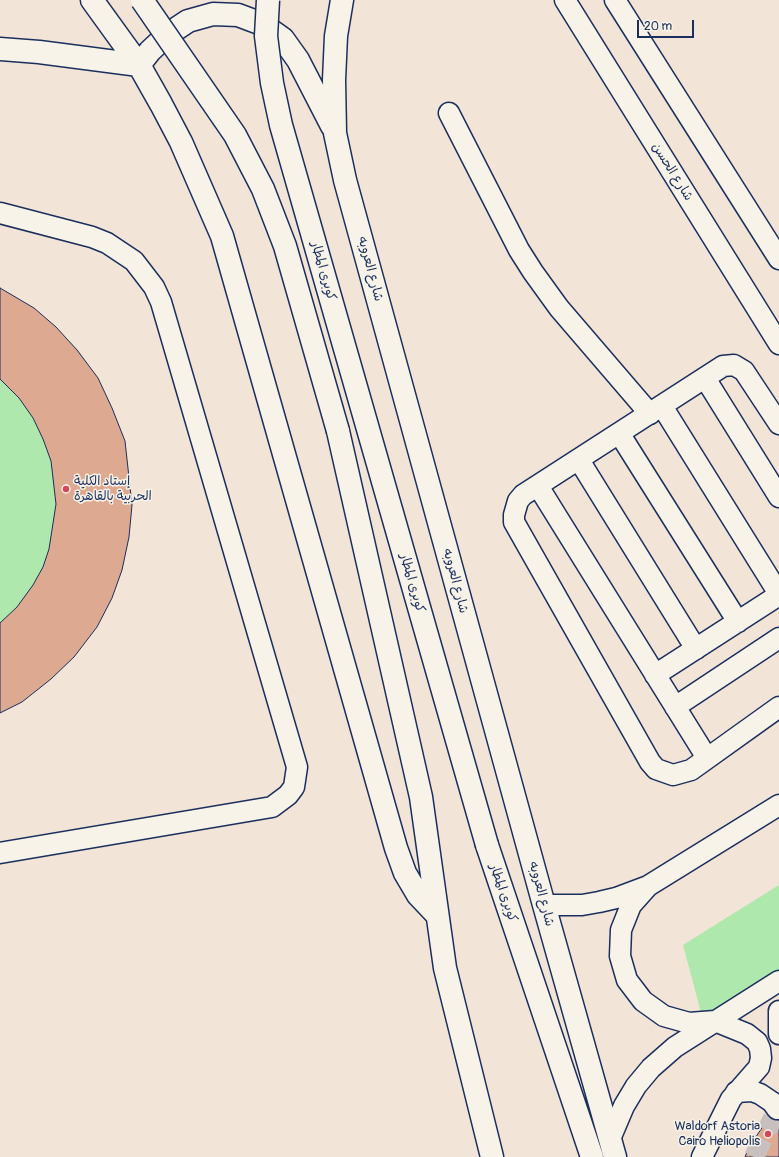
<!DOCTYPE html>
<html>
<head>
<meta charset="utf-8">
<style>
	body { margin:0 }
	#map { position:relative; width:779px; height:1157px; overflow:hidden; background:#f2e4d7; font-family:Pangolin,sans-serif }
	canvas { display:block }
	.scale { position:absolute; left:637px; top:20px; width:57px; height:18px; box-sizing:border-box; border:2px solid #1b2f5e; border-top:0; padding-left:5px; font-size:12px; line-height:14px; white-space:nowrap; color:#1b2f5e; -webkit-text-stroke:3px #f7f3e8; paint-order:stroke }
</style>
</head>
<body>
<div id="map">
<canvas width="779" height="1157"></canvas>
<div class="scale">20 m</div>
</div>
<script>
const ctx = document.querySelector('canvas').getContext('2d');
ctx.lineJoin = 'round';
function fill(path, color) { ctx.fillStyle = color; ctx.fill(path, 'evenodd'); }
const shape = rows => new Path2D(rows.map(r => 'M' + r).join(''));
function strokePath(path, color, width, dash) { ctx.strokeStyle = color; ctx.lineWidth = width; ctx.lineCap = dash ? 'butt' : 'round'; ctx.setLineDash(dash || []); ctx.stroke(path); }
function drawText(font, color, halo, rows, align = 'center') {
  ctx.font = font + ' Pangolin,"Playpen Sans Arabic",sans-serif'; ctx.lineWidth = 3; ctx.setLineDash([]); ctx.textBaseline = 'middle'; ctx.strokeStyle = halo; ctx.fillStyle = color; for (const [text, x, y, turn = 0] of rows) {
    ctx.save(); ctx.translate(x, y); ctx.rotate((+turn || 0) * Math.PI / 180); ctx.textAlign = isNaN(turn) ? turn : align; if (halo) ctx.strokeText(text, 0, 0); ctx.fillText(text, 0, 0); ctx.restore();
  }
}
fill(shape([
	[0,288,34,308,56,327,78,350,98,378,112,408,125,441,132,505,129,537,122,570,112,598,97,627,74,657,51,679,22,702,0,713],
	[779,885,779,972,703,1020,683,945]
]), '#aee8ac');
const building = shape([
	[0,288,34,308,56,327,77,350,98,378,112,408,125,441,132,505,129,537,122,570,112,598,97,627,74,657,51,679,22,702,0,713,0,623,17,607,33,585,43,567,49,549,56,504,51,461,43,439,33,418,19,398,0,379,0,288],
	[770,1116,779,1121,779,1157,745,1157,749,1147,770,1116]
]);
fill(building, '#dda991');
strokePath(building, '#1b2f5e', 1);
strokePath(shape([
	[754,1157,773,1118]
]), '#c7c0bf', 20, [20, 10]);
const minor = shape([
	[565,0,779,344],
	[615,0,779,259],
	[449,113,519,250,533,272,559,308,650,414],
	[0,213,92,237,107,243,134,261,154,287,161,302,297,767,294,787,288,795,272,807,0,853],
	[705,378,779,497],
	[662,406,779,594],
	[779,424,744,371,734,365,723,366,523,495,518,501,514,515,514,522,650,762,656,769,673,775,691,770,779,707],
	[619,433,738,622],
	[579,460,696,649],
	[538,486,707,758],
	[655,675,779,595],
	[675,707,779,638],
	[648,886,631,905,621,930,620,956,627,980,643,1001,664,1016,689,1023,715,1021,747,1034,757,1042,760,1049,761,1058,759,1067,731,1099,702,1157],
	[544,905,582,905,599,902,616,898,648,886,779,805],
	[779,1011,779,1034],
	[736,1092,752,1091,760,1094,772,1102,777,1109,779,1108],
	[610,1139,624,1106,636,1086,651,1068,675,1047,779,981]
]);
const highway = shape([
	[92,0,139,65,161,104,181,142,222,236,396,848,405,873,418,895,436,914],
	[342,0,336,36,334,80,335,133,345,180,544,905,615,1157],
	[0,49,39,52,139,65,150,51,167,35,188,21,213,14,238,15,262,24,283,39,298,60,332,126],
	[338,431,421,797,445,968,492,1157],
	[487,845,592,1157]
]);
strokePath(minor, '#1b2f5e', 23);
strokePath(highway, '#1b2f5e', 25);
strokePath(minor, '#f7f3e8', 20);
strokePath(highway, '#f7f3e8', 22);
const highwayBridge = shape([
	[142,0,235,135,263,189,285,246,338,431],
	[268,0,266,36,272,83,281,125,487,845]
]);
strokePath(highwayBridge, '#1b2f5e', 25, []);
strokePath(highwayBridge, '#f7f3e8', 22);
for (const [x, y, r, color] of [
	[66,489,4,"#d1495b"],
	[768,1134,4,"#d1495b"]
]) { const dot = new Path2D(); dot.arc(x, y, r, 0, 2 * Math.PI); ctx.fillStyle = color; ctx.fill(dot); strokePath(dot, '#f7f3e8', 1.5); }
drawText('13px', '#1b2f5e', '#f7f3e8', [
	["شارع الحسن",672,172,58],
	["شارع العروبه",370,269,75],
	["كوبرى المطار",323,271,74],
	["شارع العروبه",455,581,75],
	["كوبرى المطار",412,583,74],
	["كوبرى المطار",503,893,71],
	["شارع العروبه",541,894,75]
]);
drawText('13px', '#1b2f5e', '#f7f3e8', [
	["إستاد الكلية",74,482],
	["الحربية بالقاهرة",74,497],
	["Waldorf Astoria",760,1127,"right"],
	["Cairo Heliopolis",760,1142,"right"]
], 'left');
</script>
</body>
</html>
